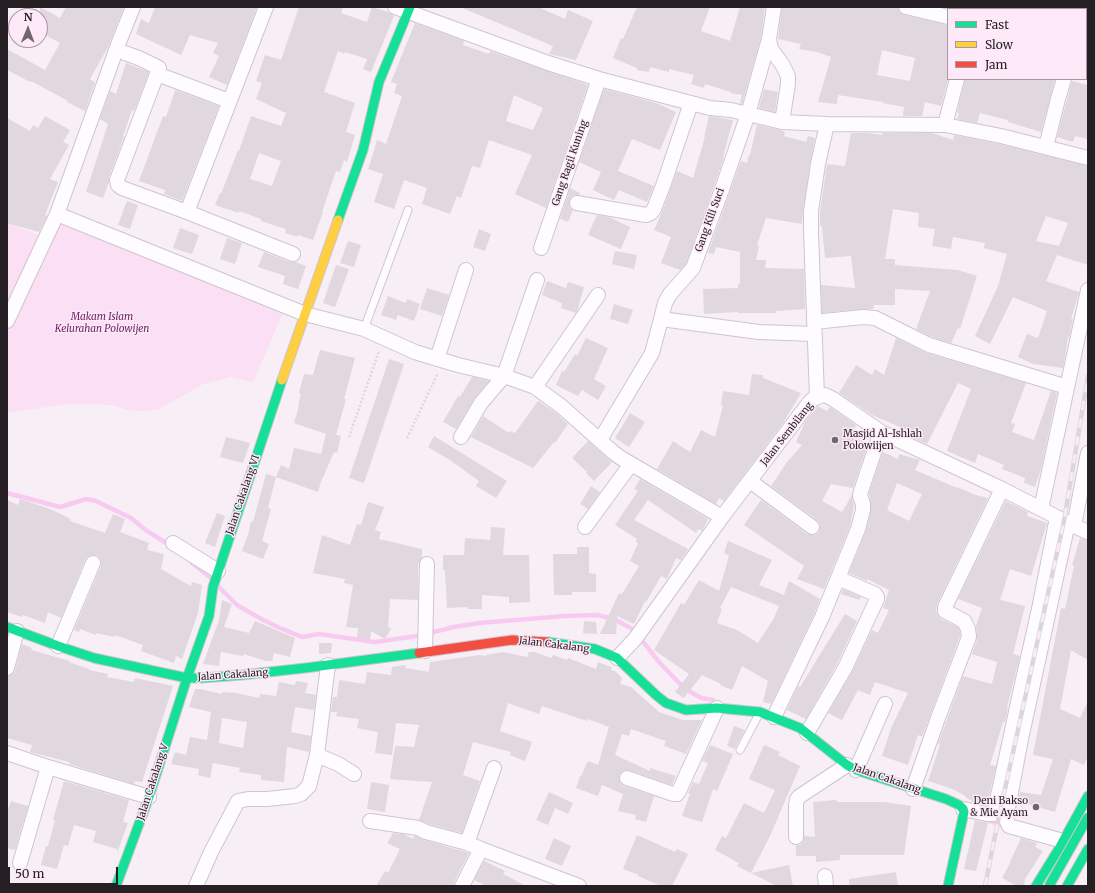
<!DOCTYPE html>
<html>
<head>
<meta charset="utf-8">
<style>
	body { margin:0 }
	#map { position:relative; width:1095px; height:893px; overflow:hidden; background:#f8eef6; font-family:Merriweather,serif }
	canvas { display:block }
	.frame { position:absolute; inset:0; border:8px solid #261f24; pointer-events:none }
	.legend { position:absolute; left:947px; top:8px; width:140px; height:72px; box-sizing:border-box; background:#fde9f8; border:1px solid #a798a3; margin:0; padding:5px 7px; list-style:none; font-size:12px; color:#261f24 }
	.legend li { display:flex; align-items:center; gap:8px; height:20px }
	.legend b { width:20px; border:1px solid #a798a3 }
	.north { position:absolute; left:8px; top:8px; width:40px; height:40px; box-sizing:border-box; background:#fde9f8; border:1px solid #a798a3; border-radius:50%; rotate:1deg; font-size:11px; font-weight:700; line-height:16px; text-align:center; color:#261f24 }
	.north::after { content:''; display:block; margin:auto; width:14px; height:18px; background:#70676e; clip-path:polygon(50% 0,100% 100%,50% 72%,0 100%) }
	.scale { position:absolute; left:8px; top:867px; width:110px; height:18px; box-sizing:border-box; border:2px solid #261f24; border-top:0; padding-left:5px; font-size:12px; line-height:14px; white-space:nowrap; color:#261f24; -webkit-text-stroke:3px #fde9f8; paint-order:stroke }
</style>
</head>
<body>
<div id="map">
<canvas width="1095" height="893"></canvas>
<div class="frame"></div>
<ul class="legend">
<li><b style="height:5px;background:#16e098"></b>Fast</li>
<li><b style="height:5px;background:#ffcf43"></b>Slow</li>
<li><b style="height:5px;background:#f24e42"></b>Jam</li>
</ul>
<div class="north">N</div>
<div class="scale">50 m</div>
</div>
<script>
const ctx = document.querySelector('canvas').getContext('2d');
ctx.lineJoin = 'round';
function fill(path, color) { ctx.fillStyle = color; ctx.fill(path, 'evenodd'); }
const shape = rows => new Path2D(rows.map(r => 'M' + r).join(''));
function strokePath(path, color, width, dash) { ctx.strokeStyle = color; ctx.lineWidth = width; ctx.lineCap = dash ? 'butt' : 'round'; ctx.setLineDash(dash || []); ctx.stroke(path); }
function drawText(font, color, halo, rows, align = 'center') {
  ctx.font = font + ' Merriweather,serif'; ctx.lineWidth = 3; ctx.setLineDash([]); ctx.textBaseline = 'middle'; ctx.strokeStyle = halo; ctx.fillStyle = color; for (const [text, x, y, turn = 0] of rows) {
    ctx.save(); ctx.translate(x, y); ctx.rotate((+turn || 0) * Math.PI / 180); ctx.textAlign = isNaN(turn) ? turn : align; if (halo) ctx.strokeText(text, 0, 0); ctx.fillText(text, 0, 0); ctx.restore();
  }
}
fill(shape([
	[60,219,284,310,253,382,231,377,203,384,158,410,143,411,129,410,110,405,95,404,67,404,7,413,7,332],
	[7,222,40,236,7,309]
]), '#fadff5');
strokePath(shape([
	[7,493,60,507,86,499,96,501,131,518,147,531,171,546],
	[192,563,211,578],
	[219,587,237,605,263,620,280,628,302,637,319,634,375,642,417,636,454,627,479,623,565,616,597,615,614,619,634,630,659,662,684,688,701,698,713,700],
	[984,819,1006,826]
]), '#f9caf1', 4.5);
fill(shape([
	[40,7,60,18,66,7,124,7,108,47,90,79,95,82,85,111,67,102,68,101,31,81,30,82,7,70,7,49,45,70,60,43,40,32],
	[155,7,257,7,227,85,209,77,219,56,213,53,218,43,190,35,181,55,136,34,141,19,149,23],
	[299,7,343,7,341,13,367,22,372,7,388,12,394,16,371,72,363,69,367,59,345,52,344,54,338,51,324,92,355,103,346,132,355,135,347,162,344,160,340,172,336,171,322,212,323,212,313,240,298,235,297,237,285,233,286,229,261,221,261,219,239,211,239,213,215,205,220,193,221,194,238,150,239,151,251,116,281,126,286,113,256,99,262,83,256,81,265,55,281,60],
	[259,153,281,161,272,186,250,179],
	[460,7,538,7,565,19,568,10,593,21,576,60,549,54,553,46],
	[637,7,710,7,701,31,730,41,740,7,765,7,761,37,742,104,740,103,742,95,730,93,731,92,705,84,704,88,691,84,694,75,669,69,669,72,650,67,649,72,637,70,637,68,613,58,621,38,623,39],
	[782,7,898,7,900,13,904,15,948,25,948,79,941,106,925,102,922,116,903,116,904,107,883,103,883,102,838,95,837,104,818,102,831,57,817,52,799,49,801,44,778,39],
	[882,50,915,58,910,81,877,75],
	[415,23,464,41,463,45,489,54,490,51,588,85,546,208,515,194,532,155,489,140,480,168,472,166,461,198,457,196,450,214,422,204,427,188,404,180,394,209,374,202,383,174,368,169,373,154,377,140,386,144,402,96,394,93,397,84,391,82],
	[514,95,543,108,533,130,506,121],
	[126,63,149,72,134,111,132,110,123,136,124,137,109,177,109,182,103,198,86,192,108,124,100,119,110,91,116,94],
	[965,79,1055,79,1041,132,1008,122,1008,120,980,113,977,123,957,119,959,113,957,113],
	[1072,81,1088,85,1088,139,1075,136,1073,142,1057,137],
	[604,89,656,103,676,112,660,150,632,139,618,171,654,186,647,202,619,190,614,200,593,190,601,172,579,162],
	[764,89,778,92,775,112,759,108],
	[175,90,219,106,182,201,164,194,165,190,139,181,163,116,166,117],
	[45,116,70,130,63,142,69,145,50,179,58,182,45,215,47,216,39,232,7,223,7,118,30,131,33,125,38,128],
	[709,116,733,120,723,157,724,157,713,189,686,264,680,270,661,263,671,237,654,230,662,212,677,171,693,178,705,137,704,137],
	[757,125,781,130,785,132,784,136,806,142,808,136,815,138,810,163,803,210,802,224,766,218,757,245,759,245,756,260,766,260,765,268,804,269,805,309,776,311,776,313,738,313,738,312,704,314,703,289,738,288,738,284,740,284,740,252,716,247,714,254,708,253,741,161,747,163,749,155,750,155],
	[851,133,867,133,882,135,882,133,932,133,953,140,954,135,999,144,1088,166,1088,265,1057,255,1046,281,1079,292,1071,319,1073,319,1069,337,1068,337,1063,368,1033,364,1018,357,1027,334,1038,338,1047,311,1013,297,990,344,975,336,998,286,1007,254,984,248,985,243,953,237,951,249,932,246,935,229,918,227,919,213,893,209,885,259,895,259,895,265,958,270,977,276,960,329,958,328,951,343,932,337,916,329,930,291,895,289,895,305,874,305,873,309,862,309,822,313,821,285,855,288,851,256,825,258,822,227,820,226,820,212,827,164,845,166],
	[1046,216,1068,223,1059,246,1036,241],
	[570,188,580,193,579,195,574,195,571,197,569,201,569,206,573,210,568,222,560,219],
	[127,201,138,205,130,229,118,225],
	[597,215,609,217,630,227,621,249,588,235],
	[180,228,199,235,192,254,173,248],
	[479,229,491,234,485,251,473,247],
	[227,238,242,243,235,264,220,259],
	[348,241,361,245,354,267,340,263],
	[615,251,637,255,634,269,612,264],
	[264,252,290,262,296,262,306,266,298,289,283,284,285,276,258,267],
	[336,265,349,269,335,307,323,303],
	[547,281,566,288,568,282,584,287,578,308,576,313,561,308,562,303,542,295],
	[427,288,449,295,442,316,420,309],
	[388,296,406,303,407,299,420,304,414,321,398,315,396,320,381,315],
	[614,304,633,310,628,324,610,319],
	[586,338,608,348,594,379,606,386,598,400,582,390,578,396,556,385,562,371,564,372,575,354,577,356],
	[896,338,926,353,1026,383,1011,423,1015,424,1012,432,1034,440,1051,391,1057,393,1041,469,1035,487,1024,483,1025,478,1002,469,1004,465,978,454,975,463,947,451,971,389,958,383,927,444,907,435,909,431,872,415,839,393,856,365,872,375,875,369,884,375],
	[320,350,355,358,344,399,346,399,336,435,341,436,337,453,334,452,321,482,318,492,276,477,281,465,289,469,294,448,321,454,326,434,294,423,299,406,298,406,301,394,299,393,304,374,313,375],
	[389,359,404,364,364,483,349,478],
	[752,374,763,375,763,378,801,393,783,423,724,501,719,498,716,504,657,469,673,441,690,452,701,430,715,437,723,406,721,406,723,391,749,395],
	[472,377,489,381,474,399,456,429,443,422,458,396,460,397],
	[538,401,556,413,568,424,555,443,554,442,533,468,471,437,483,416,509,433,510,431,515,433],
	[818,406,827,411,830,407,856,425,851,435,868,444,853,488,831,484,822,501,842,512,852,495,854,506,850,526,824,589,797,579,804,566,744,525,761,500,807,534,811,535,815,535,819,532,820,528,820,524,817,520,771,486,787,462,802,445,796,442,805,422],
	[630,413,645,422,629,447,615,438],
	[434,436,507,481,496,498,476,486,479,481,450,460,428,447],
	[226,437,250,443,243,463,220,457],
	[588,441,612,462,594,481,586,473,587,472,572,458],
	[883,452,898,459,899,454,920,460,915,470,957,488,957,487,976,495,988,498,937,604,936,611,938,616,941,619,958,627,960,632,960,636,922,737,918,735,908,765,882,756,891,728,908,693,875,682,870,695,858,690,842,720,828,713,852,672,872,630,878,633,889,610,883,608,889,590,867,579,867,581,849,573,866,531,871,510,871,504,869,495,869,493],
	[897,483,922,494,909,521,887,510],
	[266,474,276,477,268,508,271,509,262,541,269,544,263,559,242,551,248,535,251,521,253,522],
	[640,479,708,519,702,531,698,529,696,533,648,500,634,520,688,549,681,560,676,558,667,579,661,576,646,602,645,601,634,624,617,616,616,634,600,634,619,593,622,594,639,566,630,561,638,543,636,542,637,539,615,525,638,491,634,489],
	[591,486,600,492,588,509,580,504],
	[20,499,50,509,71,519,70,521,105,533,113,514,125,519,120,532,149,543,147,550,164,554,161,569,191,586,192,582,202,585,198,613,182,659,176,656,174,663,141,651,143,645,115,635,115,637,96,633,96,635,80,629,79,632,74,630,101,566,101,562,100,558,96,555,92,555,88,556,85,560,61,618,48,612,45,623,23,615,22,617,7,612,7,500,18,505],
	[1006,501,1028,512,1027,516,1047,523,1031,576,1010,569,1000,600,1025,606,1013,654,1020,656,1007,707,1008,707,1005,722,1003,722,990,765,996,766,987,805,971,802,972,800,968,799,964,795,950,788,928,781,940,745,938,744,963,676,992,684,997,662,972,654,977,640,976,626,982,608,958,599],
	[368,502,384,507,375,530,381,532,379,539,422,549,422,558,420,560,418,564,418,600,390,599,388,627,391,629,385,639,371,631,370,639,357,638,358,628,346,627,353,585,344,583,345,579,313,573,322,535,350,545,357,524,361,525],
	[217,513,225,516,215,547,205,543],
	[491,527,505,528,503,555,529,555,530,602,509,603,509,597,482,595,482,609,468,609,468,607,447,608,445,570,443,570,443,555,464,555,465,538,490,540],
	[1080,538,1088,540,1088,660,1071,650,1060,709,1080,718,1088,701,1088,756,1084,765,1071,759,1055,812,1018,801,1020,792,1041,795,1053,759,1033,755,1061,608,1065,609,1074,566,1072,565],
	[728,541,772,560,759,585,784,595,789,581,820,599,814,614,771,704,763,702,768,681,742,666,732,690,720,685,721,684,702,675,684,698,682,697,675,692,689,674,654,650,681,603,684,605,699,580,719,591,729,556,724,553],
	[731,587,779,606,774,618,758,643,737,630,717,623,722,609,720,608],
	[577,547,589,547,589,573,596,574,596,592,572,592,572,595,554,595,553,554,577,554],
	[843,589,861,597,859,600,841,594],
	[222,600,232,604,224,627,249,633,255,621,295,638,290,657,274,653,272,661,266,661,244,654,243,656,221,652,219,666,203,664,219,620],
	[845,614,857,621,837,664,806,719,787,710,798,686,800,687],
	[584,621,596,622,597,634,583,633],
	[319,643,332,643,331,653,319,654],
	[22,644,32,648,31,650,70,661,69,662,89,669,89,670,108,674,107,677,134,682,135,678,173,686,142,782,135,781,134,784,69,764,69,762,30,752,32,745,7,738,7,676,13,674,15,671],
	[503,652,527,657,529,652,535,652,551,658,553,655,567,660,568,658,596,669,598,662,611,667,612,668,611,670,615,671,622,678,620,684,631,687,659,712,683,720,702,720,686,754,664,746,666,741,631,729,629,736,622,734,615,755,650,771,650,768,676,776,672,785,629,770,625,770,621,772,619,775,619,780,621,784,624,786,654,796,646,822,635,819,636,815,618,811,623,794,602,785,598,796,576,788,580,776,581,776,588,761,598,765,609,727,588,719,587,721,542,706,539,714,508,703,500,731,532,742,525,761,510,755,511,752,473,742,463,775,480,781,462,833,429,824,419,820,432,782,402,780,390,779,395,746,414,747,419,725,396,723,392,755,375,753,378,732,357,728,359,719,336,716,337,712,331,712,333,697,337,697,339,680,365,684,367,672,391,675,392,667,406,665,405,668,429,672,430,662,480,655,486,656,486,655],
	[296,681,308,683,305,693,316,695,314,710,295,707,291,732,311,736,309,752,287,747,284,782,261,780,261,775,239,772,240,768,213,763,210,778,198,775,199,769,171,764,175,752,186,755,190,737,207,740,211,712,189,707,195,689,200,689,222,694,222,692,236,693,259,698,260,694,276,696,279,682,295,685],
	[222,718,247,722,243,748,219,743],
	[734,726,745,730,735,749,727,746],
	[710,745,733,754,717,791,713,789,702,822,682,816,690,794,688,793,693,782,699,784,708,763,702,761],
	[764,745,780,752,778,755,800,766,770,836,751,873,737,866,739,863,715,850,722,836,726,838,744,803,764,813,775,790,749,779],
	[64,781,129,800,123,822,128,823,117,853,117,849,93,842,96,831,74,825,68,846,64,845,57,869,41,865,46,846,48,846,55,820,53,820],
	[371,782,389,785,385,812,367,809],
	[549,792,573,803,568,814,555,808,548,825,536,820],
	[836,800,837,802,884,802,911,806,904,855,840,855,840,860,816,862,816,856,796,856,796,845,800,845,803,842,804,836,815,837,813,802],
	[11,801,28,806,15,850,7,848,7,812],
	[975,820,988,823,976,871,964,869],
	[393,833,403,834,413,839,414,836,415,836,424,840,469,853,454,882,454,886,376,886,385,871,388,873,400,849,387,843],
	[637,835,675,852,677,849,688,854,672,886,661,886,638,876,639,875,623,869],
	[554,838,571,846,562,866,545,859],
	[1021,838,1037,843,1035,847,1043,851,1025,879,1024,886,1017,886,1002,878,1010,863,1010,862],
	[484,861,505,871,503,874,526,886,486,886,474,880],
	[789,865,793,886,777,886,751,873],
	[896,872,898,886,849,886,849,879]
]), '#e0d8de');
const lane = shape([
	[364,329,408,210],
	[740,750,759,714]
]);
const street = shape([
	[395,7,548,63,599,79,710,108,731,110,782,122,827,124,945,125,1001,136,1088,158],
	[906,7,948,17],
	[981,9,981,7],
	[1031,9,1032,7],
	[769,39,771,49,782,64,788,76,788,84,782,122],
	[125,53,141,59,159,68,157,74,229,101],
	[1086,55,1088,55],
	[157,74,117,180,118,185,122,188,187,212,293,254],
	[945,125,957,79],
	[1046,147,1058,99,1064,79],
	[577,203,646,215,651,213,654,209,664,183,691,103],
	[187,212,266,7],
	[57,214,305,314,364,329,415,352,428,356,458,365,504,376,535,387,561,406,613,452,621,458,722,517],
	[541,248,599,79],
	[661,319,665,303,670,294,693,268,721,192,748,114,769,39,774,7],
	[7,321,57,214,119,42,133,7],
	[814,322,863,317,875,318,929,345,1067,387],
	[437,359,466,270],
	[535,387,598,295],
	[817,397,811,232,811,211,818,164,827,124],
	[461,437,481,403,504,376,537,280],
	[600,440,652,353,661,319,759,332,814,334],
	[750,481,812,527],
	[1041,509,1088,290],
	[1074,526,1088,453],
	[585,527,631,464],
	[173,543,218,571],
	[58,646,93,563],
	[425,651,427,564],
	[617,658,635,639,722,517,809,403,813,399,820,396,825,395,833,399,881,432,1002,489,1074,526,1088,532],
	[7,668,17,631],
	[774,717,822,617,858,529,863,510,863,504,860,496,861,491,881,432],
	[807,733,845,668,877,599,877,597,875,594,838,578],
	[7,753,48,767,149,797],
	[317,755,338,764,354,774],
	[856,770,885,704],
	[627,778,673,794,677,794,679,791,717,708],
	[913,789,938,718,969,637,968,629,964,621,945,611,945,607,1002,489],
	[963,809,987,814,993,814,995,810,1020,693,1039,609,1057,517],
	[370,821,418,828,426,832,467,843,481,849,579,886],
	[796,837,796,805,797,799,800,796,847,765],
	[1063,841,1009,826,1006,819,1021,739,1068,523],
	[467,843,494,768],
	[20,863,48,767],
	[825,876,826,886],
	[196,886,211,852,238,801,248,799,267,799,295,796,301,794,309,786,317,755,328,665],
	[462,886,481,849]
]);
const fast = shape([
	[338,220,363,150,379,82,410,7],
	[7,627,58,646,94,658,187,678,202,678,242,675,305,668,419,653],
	[548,642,595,649,617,658,656,695,666,703,686,710,717,708,760,712,800,728,847,765,856,770,946,799,959,805,963,809,964,812,948,886],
	[116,886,149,797,187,678,209,616,213,587,282,380],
	[1036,886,1060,847,1088,796],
	[1067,886,1088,849]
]);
const slow = shape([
	[282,380,338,220]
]);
const jam = shape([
	[419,653,512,640,548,642]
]);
strokePath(lane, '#cec6cd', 9);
strokePath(street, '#cec6cd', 16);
strokePath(fast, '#cec6cd', 11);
strokePath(slow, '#cec6cd', 11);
strokePath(jam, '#cec6cd', 11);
strokePath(shape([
	[349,437,379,351],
	[407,438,438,373]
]), '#dcd9db', 2.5, [2, 2]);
strokePath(lane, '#fefcfe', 7);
strokePath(street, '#fefcfe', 14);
strokePath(fast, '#16e098', 9);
strokePath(slow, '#ffcf43', 9);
strokePath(jam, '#f24e42', 9);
const rail = shape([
	[985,886,999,816,1064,521,1088,376]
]);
strokePath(rail, '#dad7da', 4.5);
strokePath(rail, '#fde9f8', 3, [9]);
const fastBridge = shape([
	[1049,886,1088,817]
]);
strokePath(fastBridge, '#cec6cd', 11, []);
strokePath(fastBridge, '#16e098', 9);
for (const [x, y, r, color] of [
	[835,440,4,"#70676e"],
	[1036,807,4,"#70676e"]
]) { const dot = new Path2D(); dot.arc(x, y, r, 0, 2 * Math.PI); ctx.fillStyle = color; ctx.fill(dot); strokePath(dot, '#fde9f8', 1.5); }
drawText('10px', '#261f24', '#fde9f8', [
	["Gang Ragil Kuning",570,163,-71],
	["Gang Kili Suci",710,220,-70],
	["Jalan Sembilang",787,434,-52],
	["Jalan Cakalang VI",243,495,-71],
	["Jalan Cakalang",554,645,7],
	["Jalan Cakalang",233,675,-4],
	["Jalan Cakalang",887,779,19],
	["Jalan Cakalang V",153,782,-72]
]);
drawText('italic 10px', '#6f2766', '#fde9f8', [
	["Makam Islam",102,317],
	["Kelurahan Polowijen",102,329]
]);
drawText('10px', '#261f24', '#fde9f8', [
	["Masjid Al-Ishlah",843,434],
	["Polowiijen",843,446],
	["Deni Bakso",1028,801,"right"],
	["& Mie Ayam",1028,813,"right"]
], 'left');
</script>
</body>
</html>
